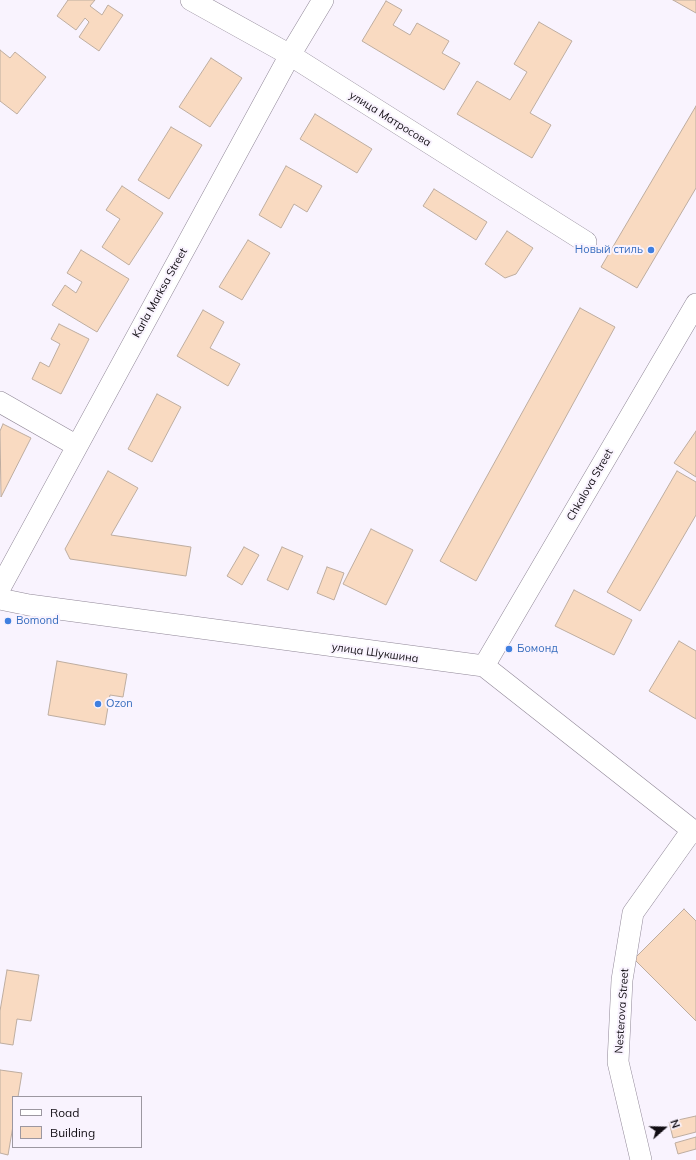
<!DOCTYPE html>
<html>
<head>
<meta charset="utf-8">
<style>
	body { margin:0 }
	#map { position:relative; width:696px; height:1160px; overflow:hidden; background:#f9f3fe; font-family:Mulish,sans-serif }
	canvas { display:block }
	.legend { position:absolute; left:12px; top:1096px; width:130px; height:52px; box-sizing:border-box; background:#f9f3fe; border:1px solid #9c97a0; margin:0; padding:5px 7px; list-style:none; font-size:12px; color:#110d13 }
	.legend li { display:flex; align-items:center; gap:8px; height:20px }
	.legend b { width:20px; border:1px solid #9c97a0 }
	.north { position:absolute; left:644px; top:1108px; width:40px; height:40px; -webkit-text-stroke:3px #f9f3fe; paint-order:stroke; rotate:70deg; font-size:11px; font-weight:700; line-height:16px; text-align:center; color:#110d13 }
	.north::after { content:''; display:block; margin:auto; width:14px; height:18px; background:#110d13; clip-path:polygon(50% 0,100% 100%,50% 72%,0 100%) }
</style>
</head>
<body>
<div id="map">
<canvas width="696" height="1160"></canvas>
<ul class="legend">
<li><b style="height:5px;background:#fff"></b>Road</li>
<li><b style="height:11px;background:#f9dac1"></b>Building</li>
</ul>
<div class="north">N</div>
</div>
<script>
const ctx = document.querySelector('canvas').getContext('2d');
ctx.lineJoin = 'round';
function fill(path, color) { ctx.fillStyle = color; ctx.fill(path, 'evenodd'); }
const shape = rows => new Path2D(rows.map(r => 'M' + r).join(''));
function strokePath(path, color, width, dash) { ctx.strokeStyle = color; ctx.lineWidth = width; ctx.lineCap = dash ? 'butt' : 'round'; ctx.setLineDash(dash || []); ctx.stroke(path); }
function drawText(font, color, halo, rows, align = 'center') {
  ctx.font = font + ' Mulish,sans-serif'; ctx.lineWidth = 4; ctx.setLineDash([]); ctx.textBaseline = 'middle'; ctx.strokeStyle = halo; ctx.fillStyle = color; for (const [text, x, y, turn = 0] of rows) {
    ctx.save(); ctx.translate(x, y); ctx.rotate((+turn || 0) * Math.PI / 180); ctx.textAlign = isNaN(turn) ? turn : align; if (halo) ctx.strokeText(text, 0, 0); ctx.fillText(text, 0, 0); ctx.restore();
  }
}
const building = shape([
	[68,0,95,0,90,6,102,15,108,5,123,15,99,51,79,37,89,22,85,18,76,30,57,16,68,0],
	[673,0,696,0,696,13,673,0],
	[386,1,402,10,393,25,410,35,417,23,449,41,442,53,460,63,444,90,362,41,386,1],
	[539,22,572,41,530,113,551,125,532,158,457,114,477,81,510,100,527,72,514,64,539,22],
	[0,50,10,58,15,52,46,77,17,114,0,101,0,50],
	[211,58,242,78,210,127,179,107,211,58],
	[696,106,696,188,637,288,601,267,696,106],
	[315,114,372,149,357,173,300,139,315,114],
	[171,127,202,145,169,199,138,180,171,127],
	[286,166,322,186,307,212,294,204,281,228,259,215,286,166],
	[122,186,163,213,129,265,102,247,120,219,106,210,122,186],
	[434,189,487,222,476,240,423,206,434,189],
	[507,231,533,248,516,274,505,278,485,264,507,231],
	[248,240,270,253,242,300,219,287,248,240],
	[81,250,129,279,97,332,52,305,65,285,76,293,82,282,67,273,81,250],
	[580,308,615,327,476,581,440,561,580,308],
	[203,310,224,322,210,348,240,364,228,386,177,356,203,310],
	[59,324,89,339,61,394,32,379,40,362,49,367,60,344,51,339,59,324],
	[157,394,181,407,152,462,128,449,157,394],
	[3,424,31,438,1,497,0,431,3,424],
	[696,431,696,477,674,463,696,431],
	[108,471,138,488,111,535,191,547,186,576,70,559,65,549,108,471],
	[677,471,696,482,696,515,640,611,607,592,677,471],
	[371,529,413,550,386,605,343,584,371,529],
	[244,547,259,555,242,585,227,576,244,547],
	[282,547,303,556,288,590,267,580,282,547],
	[327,567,344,573,334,600,317,593,327,567],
	[574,590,632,620,614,655,555,626,574,590],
	[679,641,696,651,696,719,649,691,679,641],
	[57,661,127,674,123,697,110,695,105,725,48,715,57,661],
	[684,909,696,921,696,1021,634,959,684,909],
	[7,970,39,975,31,1021,17,1019,13,1045,0,1043,0,1011,7,970],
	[0,1070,22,1073,18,1097,13,1097,13,1126,8,1155,0,1153,0,1070],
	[696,1116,696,1132,673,1138,669,1122,696,1116],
	[696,1137,696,1149,678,1154,675,1143,696,1137]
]);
fill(building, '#f9dac1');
strokePath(building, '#beada0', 1);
const minor = shape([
	[191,0,290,55,586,242],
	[0,402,77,446],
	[0,588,290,55,323,0],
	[0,599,29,605,484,666,696,833],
	[484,666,696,304],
	[641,1160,618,1062,622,980,633,913,692,830]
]);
strokePath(minor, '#908797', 22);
strokePath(minor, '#fff', 21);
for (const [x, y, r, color] of [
	[651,250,4,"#3f7fe0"],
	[8,621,4,"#3f7fe0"],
	[509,649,4,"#3f7fe0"],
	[98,704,4,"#3f7fe0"]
]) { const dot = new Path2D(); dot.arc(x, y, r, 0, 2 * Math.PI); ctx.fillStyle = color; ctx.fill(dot); strokePath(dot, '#f9f3fe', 1.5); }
drawText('11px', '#110d13', '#f9f3fe', [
	["улица Матросова",390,119,32],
	["Karla Marksa Street",160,293,-61],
	["Chkalova Street",590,485,-60],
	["улица Шукшина",375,653,8],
	["Nesterova Street",622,1011,-86]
]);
drawText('11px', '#366cbe', '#f9f3fe', [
	["Новый стиль",643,250,"right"],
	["Bomond",16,621],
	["Бомонд",517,649],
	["Ozon",106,704]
], 'left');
</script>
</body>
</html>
